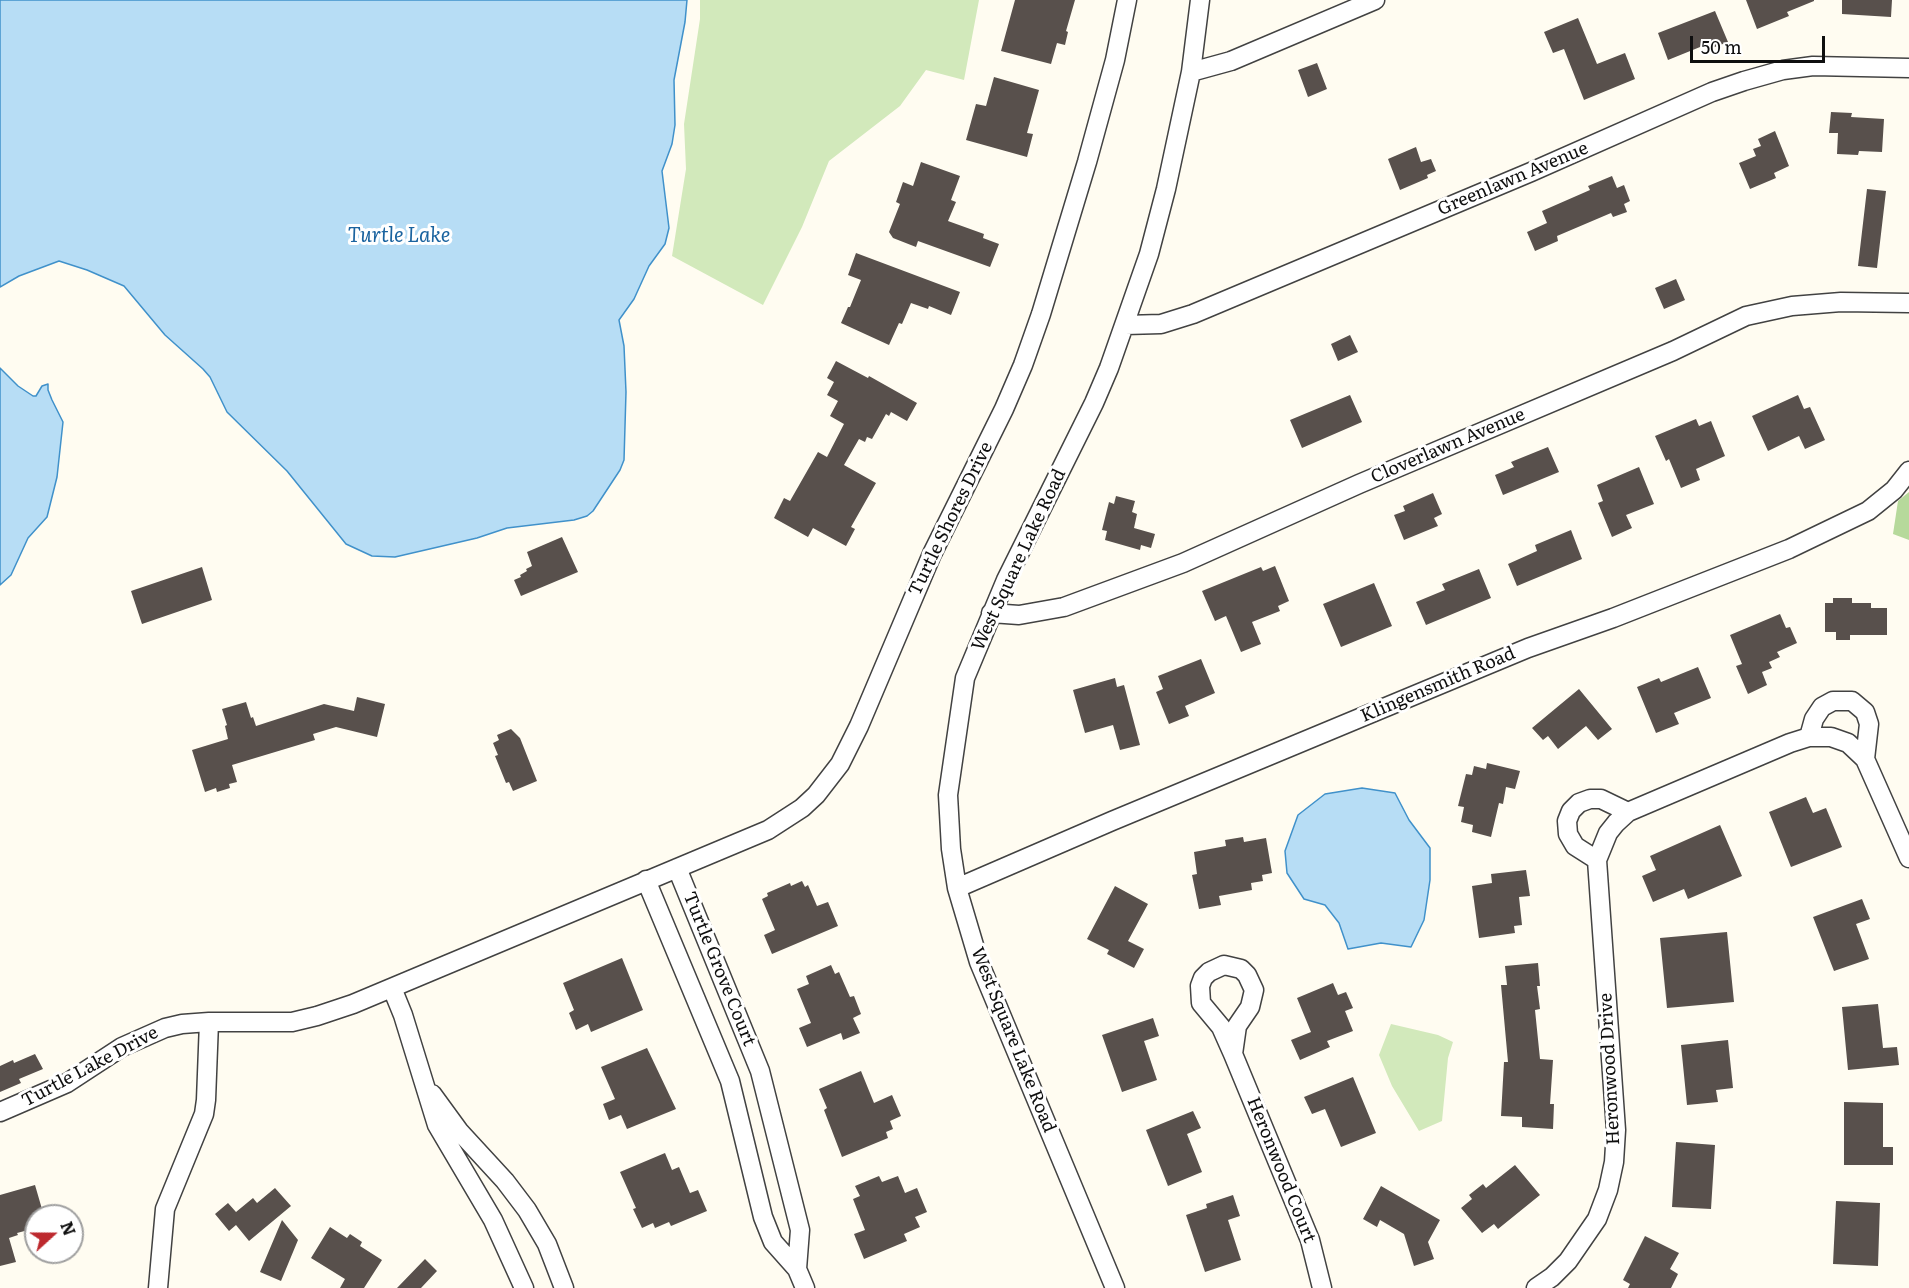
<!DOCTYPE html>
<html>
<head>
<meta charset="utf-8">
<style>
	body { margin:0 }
	#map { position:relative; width:1909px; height:1288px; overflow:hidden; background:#fffcf1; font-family:Literata,serif }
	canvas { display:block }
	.north { position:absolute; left:24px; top:1204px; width:60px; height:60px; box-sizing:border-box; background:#fff; border:2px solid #9f9f9f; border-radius:50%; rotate:69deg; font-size:16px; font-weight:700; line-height:24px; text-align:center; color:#0f0f0f }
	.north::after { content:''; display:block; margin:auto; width:21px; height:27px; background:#bd292e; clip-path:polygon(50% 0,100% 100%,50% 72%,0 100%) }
	.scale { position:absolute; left:1690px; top:36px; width:135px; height:27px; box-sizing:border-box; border:3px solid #0f0f0f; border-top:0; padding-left:8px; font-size:18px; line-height:21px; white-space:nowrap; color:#0f0f0f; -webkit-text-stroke:4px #fff; paint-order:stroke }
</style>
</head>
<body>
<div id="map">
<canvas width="1909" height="1288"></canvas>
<div class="north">N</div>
<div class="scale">50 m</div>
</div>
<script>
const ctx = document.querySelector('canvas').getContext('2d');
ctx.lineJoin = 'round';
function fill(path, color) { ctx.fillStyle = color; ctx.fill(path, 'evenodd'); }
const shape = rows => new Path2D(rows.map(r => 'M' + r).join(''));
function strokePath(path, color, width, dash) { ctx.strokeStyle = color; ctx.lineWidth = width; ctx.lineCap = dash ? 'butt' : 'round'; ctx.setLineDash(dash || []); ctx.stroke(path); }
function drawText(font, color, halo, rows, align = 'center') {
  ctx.font = font + ' Literata,serif'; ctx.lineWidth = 6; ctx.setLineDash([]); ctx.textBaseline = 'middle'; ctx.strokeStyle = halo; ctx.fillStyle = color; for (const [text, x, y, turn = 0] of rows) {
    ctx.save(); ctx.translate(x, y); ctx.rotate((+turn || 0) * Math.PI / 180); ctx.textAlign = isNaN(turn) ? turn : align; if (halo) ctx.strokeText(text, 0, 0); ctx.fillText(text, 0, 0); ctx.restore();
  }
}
fill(shape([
	[700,0,979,0,964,80,926,70,900,106,829,161,802,227,763,305,672,256,686,169,684,124,700,19],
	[1391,1024,1438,1035,1453,1042,1448,1058,1442,1121,1419,1131,1392,1086,1379,1055]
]), '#d2e9bb');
fill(shape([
	[1909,492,1909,540,1893,534,1898,501]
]), '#b6d99b');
const water = shape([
	[0,0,687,0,685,22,674,80,675,125,672,144,662,171,669,228,665,244,649,266,634,299,619,320,624,346,626,392,624,460,620,470,593,511,587,516,574,520,507,528,477,538,395,557,372,556,346,544,287,471,227,412,210,377,203,369,165,335,124,286,87,270,59,261,19,276,0,287,0,0],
	[0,368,18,386,33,396,36,396,42,386,48,384,48,390,52,400,63,422,57,477,47,517,28,538,11,575,0,585,0,368],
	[1362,788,1395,793,1409,820,1430,848,1430,880,1424,920,1411,947,1381,943,1348,949,1339,923,1325,905,1304,899,1287,873,1285,851,1298,815,1325,794,1362,788]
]);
fill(water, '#b7ddf5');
strokePath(water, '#4091ca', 1.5);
fill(shape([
	[1015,0,1075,0,1066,31,1068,32,1065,45,1057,43,1051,64,1001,51],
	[1746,0,1814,0,1814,1,1787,12,1789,16,1757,29],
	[1842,0,1892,0,1891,17,1842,14],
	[1715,11,1728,42,1707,50,1705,45,1668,60,1658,33],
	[1578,18,1597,64,1625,53,1635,79,1584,100,1564,49,1553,53,1544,32],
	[1317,63,1327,89,1308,97,1298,70],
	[994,77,1039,90,1027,133,1033,134,1027,157,966,140,976,104,986,106],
	[1831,112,1852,113,1851,117,1884,119,1882,152,1859,151,1858,155,1837,154,1838,133,1829,133],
	[1775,131,1789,166,1774,173,1776,178,1750,189,1739,163,1756,156,1753,149,1761,146,1758,139],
	[1416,147,1421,162,1431,159,1436,171,1427,175,1428,178,1400,190,1388,159],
	[921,162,960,176,951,200,956,202,948,221,984,234,983,238,999,244,990,267,918,241,916,247,893,238,889,232,900,204,896,202,903,182,913,186],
	[1612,176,1617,188,1624,185,1630,201,1624,204,1627,212,1613,217,1611,213,1557,236,1558,241,1535,251,1527,232,1547,223,1542,211,1590,190,1588,186],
	[1867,189,1886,191,1877,268,1858,266],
	[856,253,960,292,951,315,929,306,928,309,911,303,902,324,899,323,889,345,841,323,848,307,850,307,861,280,848,275],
	[1676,279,1685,300,1664,309,1655,288],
	[1350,335,1358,352,1338,361,1331,344],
	[836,361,868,378,869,376,917,403,907,421,891,412,889,416,886,414,872,439,867,437,865,442,859,439,844,465,876,483,851,527,855,529,846,546,813,528,808,537,774,518,784,498,790,501,818,452,827,457,844,424,830,416,838,401,827,395,834,382,827,378],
	[1350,395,1362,422,1302,448,1290,420],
	[1798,395,1804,409,1810,407,1825,440,1805,449,1799,436,1768,451,1752,416],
	[1696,419,1699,426,1711,421,1725,456,1696,469,1700,480,1681,488,1669,459,1666,461,1655,436],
	[1548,447,1559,472,1503,495,1495,475,1514,467,1511,462],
	[1639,467,1654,504,1626,515,1632,528,1612,537,1598,503,1603,501,1597,485],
	[1433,493,1442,514,1434,518,1438,526,1404,540,1394,515,1405,511,1403,506],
	[1116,496,1135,501,1132,512,1137,514,1134,528,1155,534,1151,548,1141,545,1140,550,1105,540,1107,531,1102,530,1109,502,1114,504],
	[1571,530,1582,559,1517,586,1508,564,1537,551,1535,545],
	[562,537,578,572,521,596,514,580,521,577,520,575,527,571,526,569,532,566,527,552],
	[1275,566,1289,601,1278,606,1280,611,1252,622,1261,644,1241,652,1226,616,1215,621,1202,591,1261,567,1263,571],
	[202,567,212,600,142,624,131,591],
	[1479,569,1491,598,1426,625,1416,602,1445,590,1442,584],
	[1374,583,1392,626,1341,647,1323,604],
	[1833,598,1852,598,1852,603,1871,603,1871,608,1887,608,1887,635,1850,635,1850,640,1836,640,1836,632,1825,632,1825,603,1833,603],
	[1780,614,1786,628,1790,627,1797,643,1777,652,1780,657,1769,662,1772,668,1762,672,1767,685,1748,694,1736,666,1742,664,1730,635],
	[1201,659,1215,693,1185,706,1189,716,1169,724,1156,692,1163,689,1158,676],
	[1698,667,1711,698,1674,713,1679,724,1656,733,1637,687,1659,678,1661,682],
	[1115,678,1117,687,1124,685,1140,745,1120,750,1113,725,1085,733,1073,690],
	[1579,689,1612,729,1598,740,1586,726,1558,749,1548,736,1543,740,1532,728],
	[357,697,385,704,377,737,336,727,313,734,315,740,232,765,237,782,229,784,230,788,217,792,216,788,205,792,192,750,228,739,225,726,227,725,222,709,246,702,251,718,253,717,256,726,324,704,354,711],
	[511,729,520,738,537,781,513,791,509,782,506,783,495,756,498,755,493,743,499,740,497,735],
	[1487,763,1520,771,1515,789,1506,787,1503,804,1499,803,1491,837,1472,832,1473,825,1461,822,1464,807,1458,806,1466,774,1472,775,1474,766,1486,769],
	[1806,797,1813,813,1826,808,1842,847,1791,867,1769,812],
	[1720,825,1742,876,1688,899,1684,889,1653,902,1642,876,1656,870,1650,856],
	[1243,837,1244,842,1266,838,1272,873,1262,875,1263,881,1251,883,1252,890,1219,896,1221,905,1199,909,1192,875,1197,874,1194,852,1226,846,1225,840],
	[1526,870,1530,896,1519,897,1522,925,1514,926,1515,933,1479,938,1472,886,1492,883,1491,874],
	[802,881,805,887,808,885,817,906,828,902,838,926,772,954,764,935,775,930,762,899,768,896,767,893,790,883,791,886],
	[1115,886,1148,904,1128,941,1144,949,1134,968,1107,954,1109,950,1087,939],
	[1862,899,1870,919,1856,924,1869,959,1834,971,1813,917],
	[1727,932,1734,1002,1667,1008,1660,938],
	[622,958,643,1010,591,1032,588,1024,576,1030,569,1013,574,1010,563,983],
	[1538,963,1540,986,1537,986,1540,1009,1535,1010,1540,1059,1553,1060,1550,1104,1554,1104,1553,1129,1522,1127,1522,1117,1501,1116,1504,1062,1508,1062,1501,985,1507,985,1505,966],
	[831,965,835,974,839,972,850,997,854,996,861,1014,853,1018,860,1033,843,1040,841,1033,807,1047,799,1028,811,1023,797,989,809,984,806,976],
	[1333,983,1338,995,1346,992,1353,1008,1345,1011,1353,1031,1327,1041,1330,1047,1300,1060,1291,1040,1311,1032,1297,998],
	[1878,1004,1883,1048,1897,1047,1899,1065,1848,1070,1842,1007],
	[1153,1018,1159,1036,1144,1041,1157,1080,1122,1092,1102,1035],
	[1728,1040,1733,1088,1716,1090,1718,1102,1687,1105,1681,1045],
	[647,1048,676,1109,627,1129,621,1115,609,1120,603,1104,615,1099,601,1067],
	[35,1054,43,1069,19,1079,21,1083,0,1092,0,1066,13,1060,14,1063],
	[861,1071,874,1103,892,1095,901,1116,890,1121,893,1129,886,1132,888,1138,842,1157,824,1110,827,1108,819,1089],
	[1353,1077,1376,1133,1341,1147,1325,1109,1312,1114,1304,1097],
	[1844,1102,1883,1103,1883,1147,1893,1147,1893,1165,1844,1165],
	[1193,1111,1201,1128,1187,1134,1202,1172,1168,1186,1146,1130],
	[1676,1142,1715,1145,1711,1209,1672,1207],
	[665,1153,672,1170,679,1167,690,1193,698,1190,707,1211,671,1226,669,1222,655,1228,653,1223,642,1228,633,1209,636,1208,620,1172],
	[1515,1165,1540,1195,1498,1229,1494,1224,1482,1233,1461,1208,1472,1199,1469,1195,1483,1184,1486,1188],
	[879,1176,882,1182,898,1176,905,1193,917,1188,927,1212,915,1217,920,1227,904,1234,907,1241,864,1259,854,1234,865,1230,853,1199,860,1196,855,1186],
	[35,1185,44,1216,36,1216,36,1228,17,1233,18,1235,9,1238,16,1262,0,1266,0,1195],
	[1381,1186,1440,1220,1428,1242,1434,1259,1414,1266,1404,1234,1380,1220,1377,1227,1363,1219],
	[275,1188,291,1206,249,1241,236,1225,229,1231,215,1214,228,1203,236,1212,253,1198,257,1203],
	[1233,1195,1240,1216,1228,1220,1241,1260,1205,1272,1186,1215,1207,1208,1206,1204],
	[1836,1201,1880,1203,1878,1266,1833,1264],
	[282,1220,298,1240,281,1281,260,1272],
	[330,1227,347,1238,350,1234,362,1242,360,1246,382,1260,364,1288,340,1288,345,1279,311,1258],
	[1645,1236,1679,1253,1670,1269,1678,1274,1671,1288,1628,1288,1630,1284,1623,1280],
	[425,1259,437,1271,421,1288,397,1288]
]), '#58504c');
const minor = shape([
	[1191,72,1231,61,1375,0],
	[1125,325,1161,324,1193,314,1531,172,1712,92,1744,81,1783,70,1813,66,1909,68],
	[991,613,1019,615,1064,607,1183,563,1359,484,1673,351,1746,316,1792,306,1841,302,1909,303],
	[1809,737,1814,719,1822,707,1833,701,1852,701,1865,712,1869,724,1865,759],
	[1597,860,1575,846,1568,834,1567,821,1571,811,1579,803,1590,799,1601,799,1628,812],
	[677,868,760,1071,800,1230,797,1269],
	[646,880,730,1081,763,1217,773,1242,797,1269,805,1288],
	[957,888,1112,821,1528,648,1613,618,1789,549,1868,511,1894,490,1909,471],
	[392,988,403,1015,437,1125,493,1220,524,1288],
	[1233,1054,1237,1026,1250,1007,1254,990,1247,975,1241,969,1224,965,1209,972,1203,978,1200,986,1201,1003,1221,1027,1233,1054,1310,1240,1322,1288],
	[432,1094,459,1131,505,1181,527,1210,547,1244,564,1288],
	[0,1112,67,1083,122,1047,165,1028,182,1024,209,1022,292,1022,317,1016,353,1004,768,830,802,808,816,795,840,764,859,726,932,554,1004,409,1023,365,1041,314,1087,162,1115,60,1127,0],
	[158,1288,165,1209,204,1114,206,1100,209,1022],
	[1115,1288,979,962,957,888,951,849,948,795,965,678,1006,580,1094,403,1109,368,1149,254,1166,189,1191,72,1200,0],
	[1536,1288,1552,1277,1568,1261,1597,1219,1608,1190,1614,1162,1616,1130,1597,860,1608,833,1616,823,1628,812,1790,743,1809,737,1831,737,1848,743,1865,759,1909,858]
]);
strokePath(minor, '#424242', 21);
strokePath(minor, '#fff', 18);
drawText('18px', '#0f0f0f', '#fff', [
	["Greenlawn Avenue",1513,179,-23],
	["Cloverlawn Avenue",1448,446,-23],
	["Turtle Shores Drive",951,519,-64],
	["West Square Lake Road",1019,560,-65],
	["Klingensmith Road",1438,685,-23],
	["Turtle Grove Court",719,969,68],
	["West Square Lake Road",1013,1040,68],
	["Turtle Lake Drive",90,1067,-28],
	["Heronwood Drive",1610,1069,-93],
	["Heronwood Court",1281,1170,68]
]);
drawText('italic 20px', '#1a639f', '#fff', [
	["Turtle Lake",399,236]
]);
</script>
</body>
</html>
